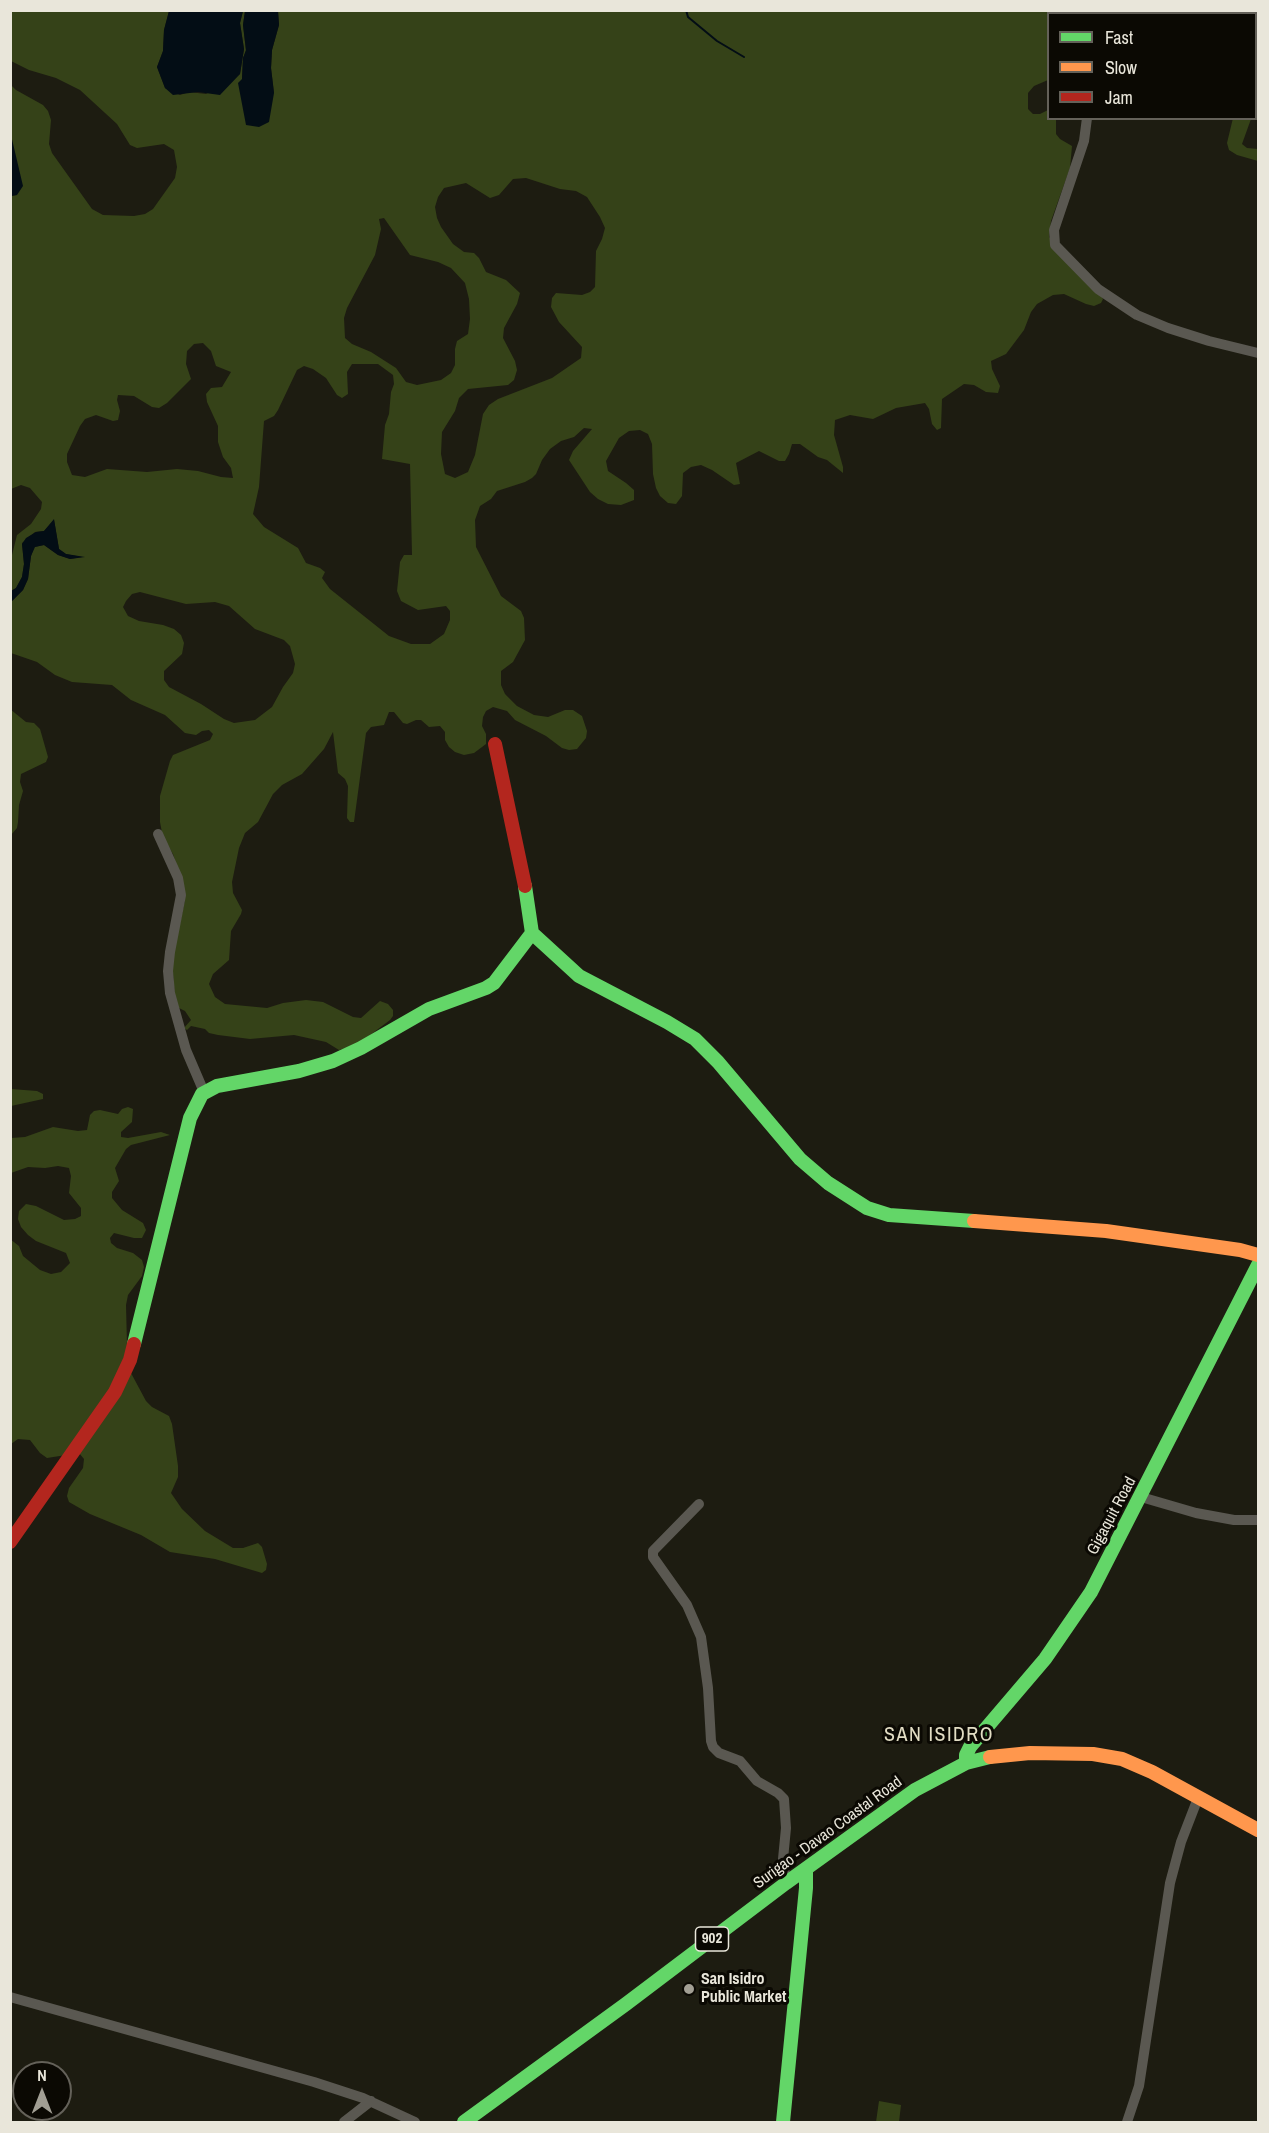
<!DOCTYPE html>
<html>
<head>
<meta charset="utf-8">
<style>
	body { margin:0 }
	#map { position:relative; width:1269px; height:2133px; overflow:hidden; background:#1d1c11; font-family:"Archivo Narrow",sans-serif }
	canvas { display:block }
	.frame { position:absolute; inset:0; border:12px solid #e9e6da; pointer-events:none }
	.legend { position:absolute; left:1047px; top:12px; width:210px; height:108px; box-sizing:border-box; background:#0b0903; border:2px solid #646159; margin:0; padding:8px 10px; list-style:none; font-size:18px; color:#e9e6da }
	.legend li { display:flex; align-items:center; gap:12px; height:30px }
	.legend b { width:30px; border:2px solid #646159 }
	.north { position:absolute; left:12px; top:2061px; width:60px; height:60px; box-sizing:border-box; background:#0b0903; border:2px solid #646159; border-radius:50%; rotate:0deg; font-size:16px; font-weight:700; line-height:24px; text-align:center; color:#e9e6da }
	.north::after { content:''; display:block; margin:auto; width:21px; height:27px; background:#a29f94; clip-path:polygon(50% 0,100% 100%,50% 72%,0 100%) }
</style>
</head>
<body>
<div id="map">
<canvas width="1269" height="2133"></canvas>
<div class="frame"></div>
<ul class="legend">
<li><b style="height:8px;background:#63d668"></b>Fast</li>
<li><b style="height:8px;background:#ff974d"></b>Slow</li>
<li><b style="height:8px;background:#b3261e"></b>Jam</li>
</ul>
<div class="north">N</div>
</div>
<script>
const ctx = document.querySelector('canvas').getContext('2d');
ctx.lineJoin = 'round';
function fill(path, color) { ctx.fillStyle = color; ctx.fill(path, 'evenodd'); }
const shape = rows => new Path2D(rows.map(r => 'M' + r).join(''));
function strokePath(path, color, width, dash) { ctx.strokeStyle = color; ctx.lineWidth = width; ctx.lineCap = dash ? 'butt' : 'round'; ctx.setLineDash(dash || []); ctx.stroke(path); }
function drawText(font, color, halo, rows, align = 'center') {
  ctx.font = font + ' "Archivo Narrow",sans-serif'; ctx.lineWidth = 6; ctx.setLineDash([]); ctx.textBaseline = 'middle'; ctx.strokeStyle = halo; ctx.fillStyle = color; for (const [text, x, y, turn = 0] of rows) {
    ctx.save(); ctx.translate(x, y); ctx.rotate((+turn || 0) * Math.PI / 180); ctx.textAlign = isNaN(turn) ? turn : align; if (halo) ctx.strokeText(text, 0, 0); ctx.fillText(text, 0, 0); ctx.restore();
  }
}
fill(shape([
	[144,10,169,11,164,30,163,51,157,67,165,88,180,95,189,92,206,94,240,74,244,49,240,23,243,11,245,11,243,25,246,51,243,58,242,79,274,93,271,68,272,50,279,25,278,11,1258,11,1258,100,1256,104,1256,14,1048,14,1048,80,1034,86,1028,93,1028,109,1033,114,1040,114,1048,110,1048,118,1056,119,1056,134,1060,139,1072,146,1070,168,1051,221,1049,237,1100,294,1103,299,1101,303,1094,306,1086,304,1064,294,1053,295,1037,304,1031,312,1024,330,1006,354,991,361,992,369,1000,386,998,393,986,392,974,385,964,384,942,399,941,428,937,430,932,424,929,409,925,403,896,408,873,419,850,415,835,420,834,435,843,467,843,473,827,460,818,457,800,444,792,444,789,454,785,461,779,461,759,451,736,463,740,484,734,485,712,470,701,465,691,467,683,473,682,496,676,504,668,503,660,496,656,488,653,474,652,444,648,434,640,430,629,431,619,438,606,461,608,471,626,483,634,490,634,500,621,505,608,504,598,499,590,492,569,460,573,451,592,429,584,428,574,437,561,441,550,449,542,460,536,474,532,478,525,482,497,491,491,499,480,506,475,520,476,547,501,596,521,611,524,618,525,640,513,662,501,671,501,685,505,694,517,706,534,715,548,717,565,710,573,710,582,716,587,731,586,738,577,749,569,750,562,748,546,736,515,720,507,711,493,707,486,711,483,717,482,726,486,734,486,744,474,753,464,755,455,752,449,747,445,740,445,732,440,726,429,727,421,720,416,720,407,724,403,723,394,712,389,712,384,725,371,727,366,733,354,822,350,822,347,818,348,786,345,779,338,773,333,732,324,749,302,774,282,785,273,794,258,822,245,833,239,848,232,882,233,893,242,910,241,914,231,931,229,960,213,974,209,984,215,997,225,1004,267,1008,283,1003,306,1000,323,1002,353,1017,361,1018,380,1001,388,1004,393,1010,393,1016,390,1020,357,1045,339,1050,326,1042,294,1035,250,1039,218,1035,209,1033,205,1029,191,1026,187,1030,184,1028,191,1020,185,1011,177,1007,175,999,172,960,185,900,183,885,173,854,163,838,160,822,160,796,170,761,173,755,210,740,213,734,209,730,202,731,196,735,185,733,165,715,131,700,112,685,72,682,55,675,37,662,11,653,11,602,23,590,28,579,31,556,34,547,44,545,58,555,70,559,82,557,66,554,59,549,54,520,44,531,35,532,22,543,24,564,22,577,16,588,11,591,11,559,17,535,31,524,41,509,42,502,30,488,21,485,11,489,10,196,17,195,11,135,10,84,16,90,43,105,48,111,51,120,49,144,52,153,92,209,103,215,134,216,145,214,153,209,175,178,177,167,174,150,164,144,137,148,130,145,117,124,80,90,56,78,29,70,11,61,11,11],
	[526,178,560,189,576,191,587,197,600,217,605,228,602,239,596,251,595,287,590,292,582,295,556,293,552,298,551,307,559,322,582,347,581,358,552,378,498,399,489,405,483,414,475,455,468,472,455,478,445,474,441,454,442,432,455,411,459,398,468,389,508,385,514,380,517,370,515,361,503,338,504,328,517,304,520,293,506,280,486,272,479,258,474,253,464,252,453,244,441,227,437,218,435,207,438,197,444,188,466,183,490,198,499,195,513,179],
	[384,218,410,255,438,262,451,268,465,283,469,299,470,319,468,334,457,341,455,349,455,365,451,373,441,380,417,385,406,382,396,368,371,352,352,344,345,338,344,318,347,308,375,255,381,229,379,219],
	[203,343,211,351,216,366,231,372,222,387,211,388,206,394,207,402,218,426,218,442,223,457,231,468,233,478,221,477,198,471,177,469,147,472,107,469,85,477,72,475,67,462,67,454,80,426,85,419,96,415,113,421,118,420,120,411,117,400,118,395,134,396,152,407,159,408,167,403,191,379,186,364,187,351,194,344],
	[352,364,378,364,393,375,394,384,391,392,389,414,385,425,382,459,410,464,412,555,404,555,400,562,397,591,401,601,418,610,446,606,450,611,450,620,444,634,430,644,411,644,389,636,330,589,322,578,325,572,320,568,306,563,298,548,264,527,253,514,259,487,264,421,274,416,278,410,297,370,304,366,313,369,326,378,337,395,342,398,348,394,347,372],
	[140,592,186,604,215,602,229,606,255,629,284,640,290,646,295,664,293,673,283,687,272,707,255,720,234,723,224,719,201,704,169,687,164,680,164,671,182,654,184,643,181,635,174,629,163,625,139,621,128,616,123,607,126,601,132,594],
	[1233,118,1251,119,1242,144,1247,148,1258,149,1258,161,1237,155,1229,150,1227,143],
	[10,709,26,722,34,723,40,729,48,757,46,762,21,774,20,782,23,791,19,805,18,822,17,828,11,835],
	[11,1089,37,1091,43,1094,43,1099,11,1106],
	[128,1107,133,1109,132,1122,121,1132,121,1137,128,1138,161,1132,170,1135,131,1145,126,1149,115,1168,119,1181,112,1192,112,1198,122,1210,143,1223,146,1230,142,1238,134,1238,114,1233,110,1238,111,1243,117,1248,133,1253,142,1260,144,1267,142,1276,128,1295,126,1305,127,1345,131,1373,146,1401,152,1407,169,1416,172,1424,178,1466,178,1477,171,1493,182,1509,205,1531,233,1548,243,1548,258,1543,262,1547,267,1564,266,1570,262,1573,215,1559,170,1552,141,1535,90,1514,69,1502,67,1496,69,1488,83,1468,84,1459,79,1453,47,1458,40,1453,30,1440,18,1439,11,1444,10,1239,19,1246,23,1256,40,1270,51,1274,61,1272,70,1263,66,1253,36,1241,28,1235,21,1227,18,1219,19,1211,26,1204,36,1206,64,1220,75,1219,81,1216,81,1208,69,1193,71,1176,69,1168,58,1166,45,1168,28,1167,11,1173,11,1138,25,1137,53,1127,78,1131,87,1130,90,1115,94,1111,100,1110,118,1114,122,1109],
	[879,2101,901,2105,899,2122,876,2122]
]), '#354218');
fill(shape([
	[169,11,243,11,240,23,244,49,240,74,220,95,198,92,173,95,165,88,157,67,163,51,164,30],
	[245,11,278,11,279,25,272,50,271,68,274,93,269,122,259,127,246,125,238,83,242,79,243,58,246,50,243,25],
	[11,135,23,186,17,195,11,196],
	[54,519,59,549,66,554,85,557,70,559,58,555,44,545,35,547,31,556,28,579,23,590,11,602,11,591,16,588,22,577,24,564,22,544,26,538,36,532,44,531]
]), '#030d15');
strokePath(shape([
	[686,10,688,17,717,41,744,57]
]), '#030d15', 2);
strokePath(shape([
	[1087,118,1084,141,1054,230,1055,245,1098,289,1137,315,1168,328,1209,341,1258,353],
	[158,834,178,878,181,895,170,952,168,971,170,993,186,1050,204,1092],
	[1141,1497,1196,1513,1234,1520,1258,1520],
	[699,1504,653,1551,653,1557,687,1605,701,1637,708,1688,711,1741,713,1747,719,1753,740,1761,757,1781,778,1793,784,1799,786,1828,783,1859,786,1883],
	[10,1997,314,2082,363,2098,415,2122],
	[344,2122,371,2101],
	[1127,2122,1139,2086,1170,1883,1181,1842,1198,1798]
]), '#5a5851', 10);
strokePath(shape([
	[525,886,532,933,579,976,667,1022,695,1039,718,1062,800,1159,828,1183,867,1208,889,1215,974,1221],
	[134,1344,190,1118,202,1094,217,1086,299,1071,333,1061,361,1048,429,1009,486,988,494,983,532,933],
	[966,1763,966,1755,970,1747,1045,1659,1091,1592,1258,1265],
	[464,2122,626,2004,786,1883,915,1790,966,1763,990,1757],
	[783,2122,806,1888,806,1869]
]), '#63d668', 14);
strokePath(shape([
	[974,1221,1106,1231,1240,1250,1258,1255],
	[990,1757,1030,1753,1093,1754,1122,1759,1152,1772,1258,1830]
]), '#ff974d', 14);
strokePath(shape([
	[495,744,525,886],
	[10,1542,115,1392,130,1360,134,1344]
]), '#b3261e', 14);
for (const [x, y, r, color] of [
	[689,1989,6,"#a29f94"]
]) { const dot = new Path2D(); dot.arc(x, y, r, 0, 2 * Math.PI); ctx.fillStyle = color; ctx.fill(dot); strokePath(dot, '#0b0903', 2); }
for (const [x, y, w] of [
	[712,1939,33]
]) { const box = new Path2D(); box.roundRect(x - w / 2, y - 12, w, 24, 4.5); ctx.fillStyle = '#0b0903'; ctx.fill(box); strokePath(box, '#e9e6da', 1.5); }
drawText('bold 15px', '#e9e6da', null, [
	["902",712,1939]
]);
drawText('16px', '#e9e6da', '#0b0903', [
	["Gigaquit Road",1112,1516,-62],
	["Surigao - Davao Coastal Road",828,1833,-36]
]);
drawText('bold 16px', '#e9e6da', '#0b0903', [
	["San Isidro",701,1980],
	["Public Market",701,1998]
], 'left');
ctx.letterSpacing = '1.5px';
drawText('20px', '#e2ddc4', '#0b0903', [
	["SAN ISIDRO",939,1736]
]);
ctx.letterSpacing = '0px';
</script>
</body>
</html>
